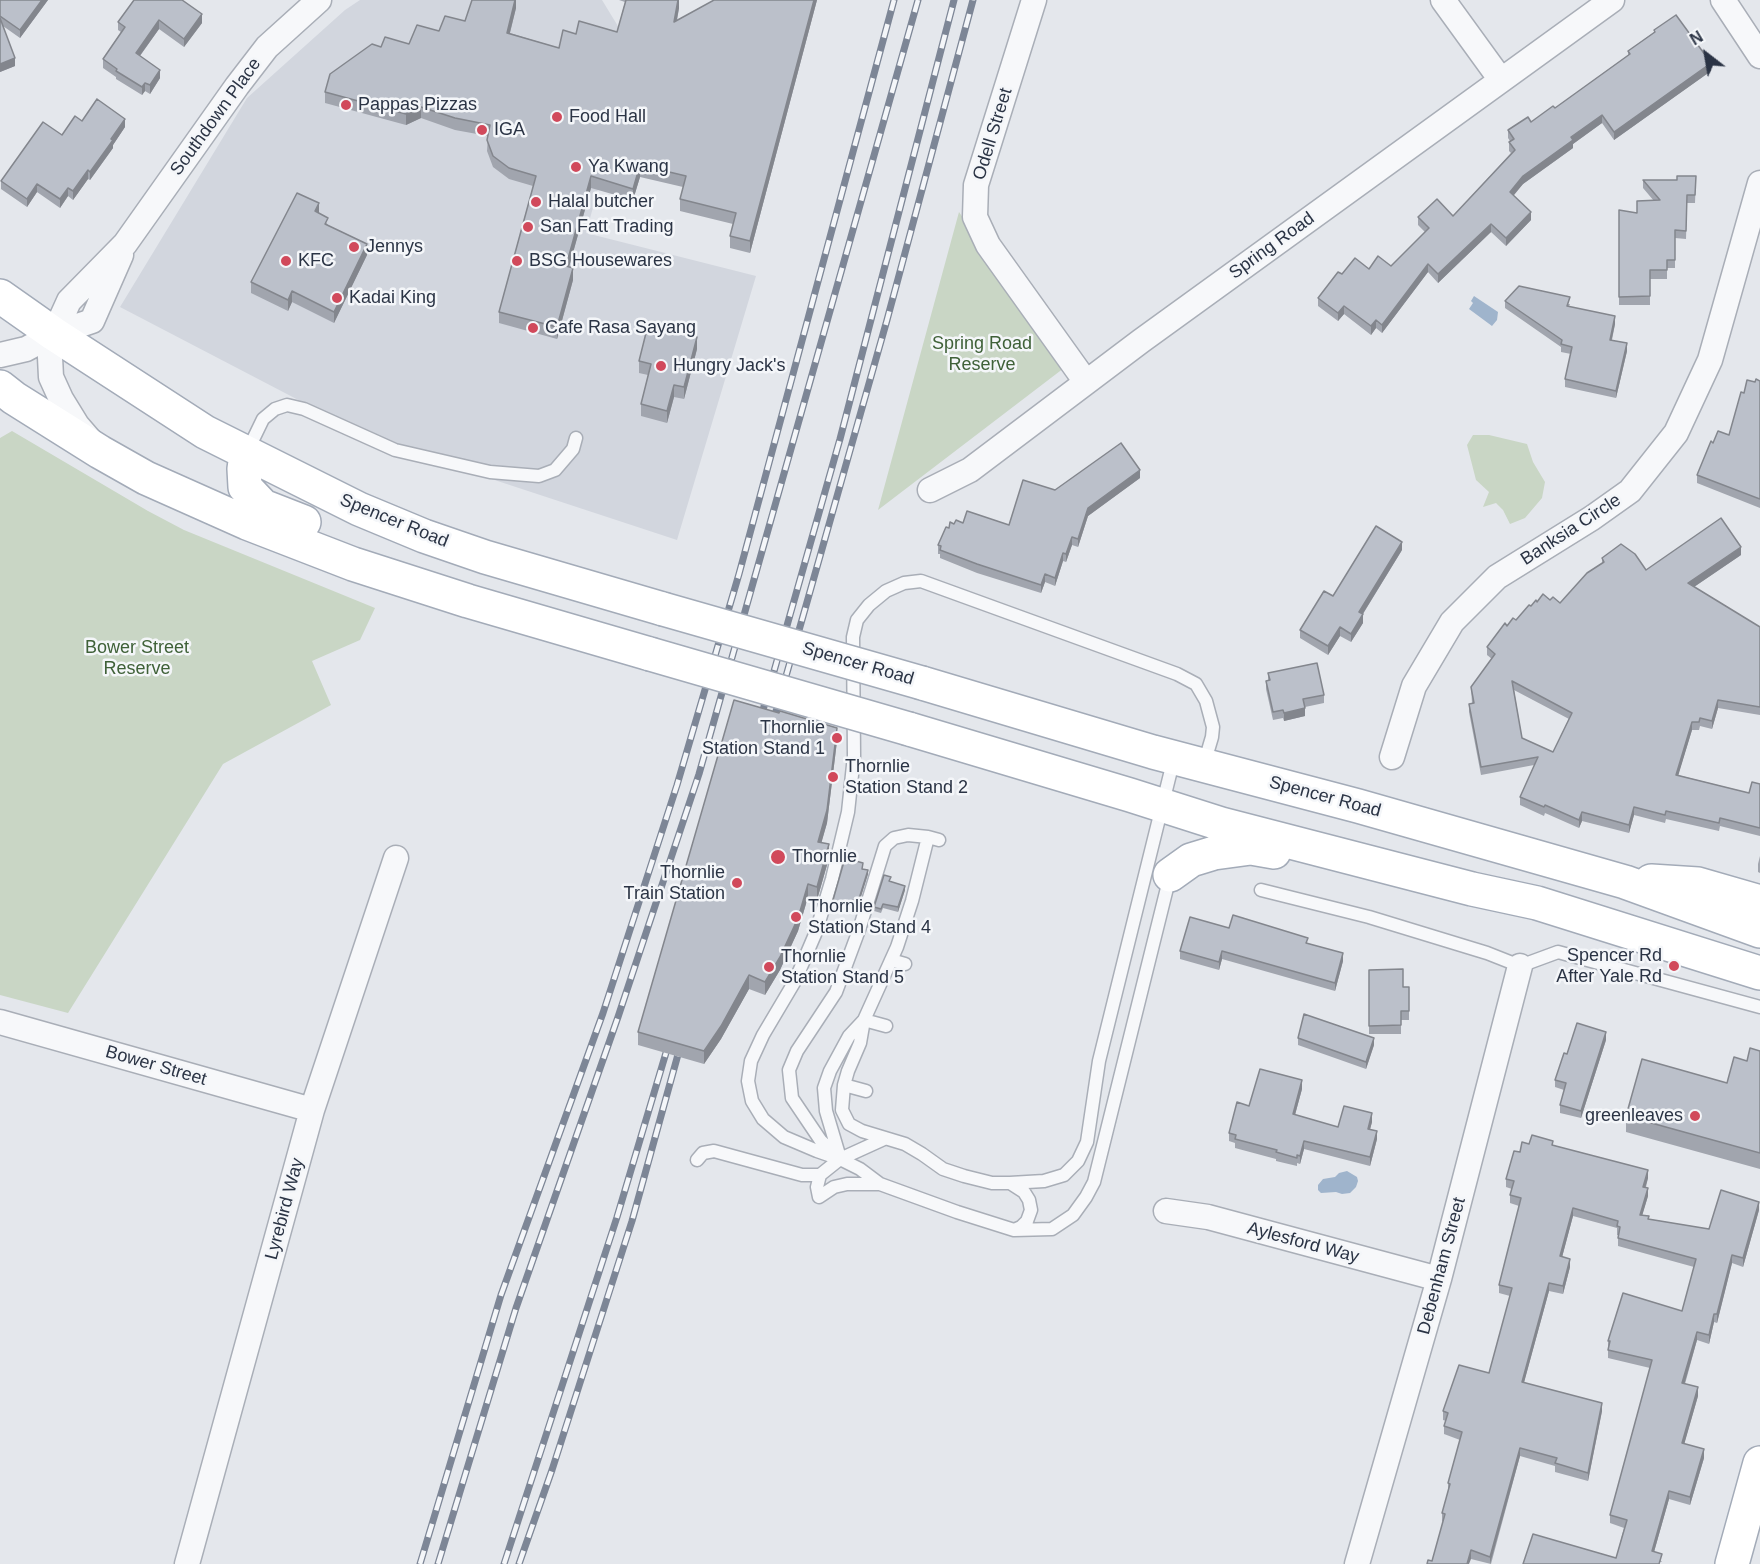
<!DOCTYPE html>
<html>
<head>
<meta charset="utf-8">
<style>
	body { margin:0 }
	#map { position:relative; width:1760px; height:1564px; overflow:hidden; background:#e4e7ec; font-family:Arial,sans-serif }
	canvas { display:block }
	.north { position:absolute; left:1676px; top:24px; width:60px; height:60px; -webkit-text-stroke:4px #f4f6f9; paint-order:stroke; rotate:329deg; font-size:16px; font-weight:700; line-height:24px; text-align:center; color:#2b3445 }
	.north::after { content:''; display:block; margin:auto; width:21px; height:27px; background:#2b3445; clip-path:polygon(50% 0,100% 100%,50% 72%,0 100%) }
</style>
</head>
<body>
<div id="map">
<canvas width="1760" height="1564"></canvas>
<div class="north">N</div>
</div>
<script>
const ctx = document.querySelector('canvas').getContext('2d');
ctx.lineJoin = 'round';
function fill(path, color) { ctx.fillStyle = color; ctx.fill(path, 'evenodd'); }
const shape = rows => new Path2D(rows.map(r => 'M' + r).join(''));
function strokePath(path, color, width, dash) { ctx.strokeStyle = color; ctx.lineWidth = width; ctx.lineCap = dash ? 'butt' : 'round'; ctx.setLineDash(dash || []); ctx.stroke(path); }
function drawText(font, color, halo, rows, align = 'center') {
  ctx.font = font + ' Arial,sans-serif'; ctx.lineWidth = 5; ctx.setLineDash([]); ctx.textBaseline = 'middle'; ctx.strokeStyle = halo; ctx.fillStyle = color; for (const [text, x, y, turn = 0] of rows) {
    ctx.save(); ctx.translate(x, y); ctx.rotate((+turn || 0) * Math.PI / 180); ctx.textAlign = isNaN(turn) ? turn : align; if (halo) ctx.strokeText(text, 0, 0); ctx.fillText(text, 0, 0); ctx.restore();
  }
}
fill(shape([
	[360,0,602,0,635,54,586,233,756,276,677,540,379,442,120,307,247,98,345,10]
]), '#d2d6de');
fill(shape([
	[959,212,1064,368,878,510],
	[12,431,148,511,184,530,375,608,360,640,312,661,331,705,223,764,68,1013,0,995,0,438],
	[1473,435,1489,435,1527,444,1533,462,1545,482,1542,498,1525,518,1510,524,1503,510,1496,503,1483,507,1489,492,1476,480,1467,445]
]), '#c9d6c5');
fill(shape([
	[1474,296,1498,312,1497,320,1492,326,1469,309,1473,303,1471,301],
	[1347,1171,1357,1177,1358,1181,1356,1187,1350,1193,1342,1194,1336,1192,1321,1193,1318,1190,1318,1185,1323,1179,1335,1177,1339,1173]
]), '#9fb4cc');
const lane = shape([
	[247,452,263,419,275,409,287,405,304,409,395,450,490,472,539,476,555,470,573,449,576,438],
	[939,840,928,837,912,901,897,947,864,1020,860,1043,848,1071,844,1085,842,1110,849,1124,862,1131,905,1144,922,1154,943,1169,964,1176,992,1183,1010,1183,1044,1181,1064,1175,1078,1161,1087,1142,1099,1061,1174,758],
	[1170,876,1094,1182,1086,1197,1073,1215,1052,1229,1014,1230,957,1212,880,1184,860,1169,840,1159,817,1151,784,1137,763,1119,752,1101,748,1081,751,1061,763,1035,795,981,816,932,832,879,848,812,854,756,853,637,857,620,869,605,886,591,904,583,921,581,1177,674,1196,684,1206,701,1213,727,1212,737,1204,764],
	[1261,890,1369,917,1487,953,1520,966,1558,952,1760,1007],
	[891,960,905,964],
	[864,1020,886,1026],
	[844,1085,866,1091],
	[837,1156,821,1141,792,1098,789,1070,797,1051,836,992,859,930,885,846,894,838,908,835,928,837],
	[840,1158,826,1111,824,1088,830,1071,849,1036,863,1021],
	[697,1160,703,1153,714,1151,802,1175,820,1175],
	[1010,1183,1024,1192,1029,1200,1031,1210,1027,1221,1021,1227,1014,1230],
	[880,1184,847,1184,834,1187,819,1197,817,1187,820,1175,840,1159,884,1139]
]);
const street = shape([
	[1034,0,976,185,975,217,988,245,1086,382],
	[1443,0,1501,80],
	[1723,0,1760,56],
	[0,355,26,349,54,334,92,321,121,255],
	[90,440,77,425,61,399,51,377,50,357,54,334,69,301,125,244,237,86,267,47,319,0],
	[930,490,970,470,1141,341,1612,0],
	[1392,757,1414,686,1452,622,1497,577,1592,518,1630,491,1676,433,1710,360,1760,183],
	[0,1022,312,1110],
	[1166,1211,1208,1217,1439,1279],
	[187,1564,312,1110,396,858],
	[1357,1564,1439,1279,1520,966]
]);
const primary = shape([
	[0,296,54,334,205,432,359,509,424,536,485,557,663,609],
	[0,387,14,398,100,452,146,478,247,523,353,564,468,601,650,654],
	[246,454,244,469,245,487,263,506,304,522],
	[922,683,1153,752,1358,806,1625,882,1760,931],
	[909,729,1130,795,1221,824,1472,889,1537,903,1760,973],
	[1170,875,1191,860,1214,853,1251,848,1274,852],
	[1651,881,1698,884,1760,902],
	[1732,1564,1760,1463]
]);
strokePath(lane, '#a9aeb7', 15);
strokePath(street, '#a9aeb7', 27);
strokePath(primary, '#a3abb8', 36);
strokePath(lane, '#f7f8fa', 12);
strokePath(street, '#f7f8fa', 24);
strokePath(primary, '#fff', 33);
const rail = shape([
	[759,724,840,439,954,0],
	[771,729,887,320,973,0],
	[420,1564,501,1295,603,1013,677,785,739,574,894,0],
	[438,1564,516,1308,618,1017,699,774,918,0],
	[504,1564,617,1217,671,1036],
	[519,1564,552,1470,632,1221,682,1040]
]);
strokePath(rail, '#7d8696', 7);
strokePath(rail, '#f4f6f9', 4.5, [14]);
const primaryBridge = shape([
	[663,609,922,683],
	[650,654,909,729]
]);
strokePath(primaryBridge, '#a3abb8', 36, []);
strokePath(primaryBridge, '#fff', 33);
fill(shape([
	[0,0,48,0,20,38,3,26,15,66,0,72],
	[134,0,202,23,184,47,159,29,140,56,160,78,150,94,145,91,142,95,116,79,116,77,103,68,103,59,121,32,118,30,118,22],
	[516,0,516,8,510,33,559,48,576,34,617,32,625,2,619,0,679,0,679,8,677,21,714,0,817,0,750,253,730,248,730,236,733,224,680,211,680,199,683,187,640,177,633,200,591,188,569,267,573,280,557,339,499,323,499,312,533,186,509,179,493,167,487,151,488,136,455,130,421,118,406,125,325,103,325,92,381,47,409,44],
	[1654,30,1711,71,1614,140,1602,123,1573,144,1573,148,1523,184,1513,195,1531,220,1506,246,1491,232,1438,283,1428,272,1382,333,1376,328,1371,335,1344,314,1338,321,1318,306,1318,298,1342,274,1369,269,1391,266,1425,232,1418,225,1418,217,1453,216,1511,153,1509,151,1509,142,1510,141,1508,138,1508,130,1531,122,1555,108,1628,55,1628,51,1654,32],
	[82,121,125,127,113,145,113,148,90,180,88,179,73,200,68,196,60,208,37,192,27,207,1,189,1,181],
	[1696,176,1695,203,1687,203,1686,239,1675,238,1675,268,1667,268,1667,279,1650,279,1650,305,1619,305,1619,210,1637,213,1654,201,1643,188,1643,180,1677,180],
	[319,213,328,225,367,255,334,323,292,302,288,311,251,293,251,282],
	[1505,301,1570,304,1569,306,1615,324,1612,340,1627,351,1616,398,1565,387,1565,379,1571,354,1561,352,1561,347,1505,308],
	[697,349,684,399,674,397,667,423,641,416,641,404,648,375,639,373,639,361],
	[1760,381,1760,508,1697,483,1697,475,1713,443,1729,435,1744,393,1755,382],
	[1140,478,1088,516,1078,547,1072,545,1066,562,1063,561,1055,586,1045,582,1041,593,977,573,940,558,940,554,938,554,938,545,949,528,954,524,963,523,1009,525,1055,490],
	[1402,550,1363,614,1363,623,1351,642,1340,636,1328,655,1300,638,1300,630,1333,596],
	[1741,555,1694,587,1760,627,1760,715,1718,708,1712,729,1700,726,1699,730,1692,730,1678,775,1749,793,1760,784,1760,836,1720,826,1719,831,1666,819,1665,823,1634,815,1629,833,1582,821,1579,828,1545,813,1544,816,1520,805,1520,797,1534,765,1481,775,1469,712,1469,704,1472,703,1471,687,1492,659,1487,655,1487,647,1507,626,1516,620,1531,606,1537,602,1550,600,1560,603,1602,564,1602,558,1646,570],
	[1514,690,1569,719,1553,752,1522,738],
	[1268,673,1324,695,1324,703,1305,707,1305,716,1284,721,1283,718,1273,720,1266,689,1266,681,1268,681],
	[837,741,827,823,821,843,829,858,817,900,808,897,798,931,780,970,765,995,749,989,721,1039,704,1064,638,1045,638,1032],
	[1760,856,1760,873,1758,872,1758,864],
	[863,869,868,874,858,906,853,904,851,910,833,904,833,900],
	[905,890,898,912,883,908,881,913,874,911,874,907],
	[1229,928,1308,943,1343,961,1335,991,1222,959,1219,970,1180,959,1180,951],
	[1369,970,1403,987,1409,987,1409,1020,1401,1020,1401,1034,1369,1034],
	[1298,1038,1374,1045,1366,1069,1298,1045],
	[1606,1040,1581,1118,1560,1113,1560,1105,1564,1090,1555,1087,1555,1080,1567,1054],
	[1760,1051,1760,1169,1626,1132,1626,1116,1727,1083,1747,1061],
	[1302,1089,1295,1115,1338,1127,1372,1122,1370,1129,1377,1139,1370,1166,1304,1149,1300,1164,1297,1163,1297,1166,1276,1161,1276,1159,1235,1148,1235,1143,1229,1141,1229,1133,1249,1106],
	[1529,1144,1553,1145,1648,1178,1646,1187,1648,1196,1642,1215,1649,1219,1709,1229,1759,1210,1743,1267,1732,1263,1717,1323,1714,1322,1709,1344,1697,1340,1685,1384,1698,1396,1684,1444,1704,1458,1690,1505,1669,1499,1654,1552,1662,1562,1616,1558,1624,1528,1610,1523,1610,1515,1650,1368,1608,1358,1608,1341,1682,1311,1694,1267,1618,1246,1618,1235,1617,1235,1617,1228,1573,1216,1562,1257,1570,1267,1563,1294,1549,1291,1524,1382,1602,1411,1588,1481,1555,1472,1555,1466,1520,1456,1491,1564,1471,1559,1432,1561,1443,1521,1442,1521,1442,1513,1448,1492,1448,1483,1460,1440,1444,1434,1444,1426,1446,1421,1443,1420,1443,1411,1489,1373,1510,1296,1499,1293,1499,1285,1519,1206,1510,1203,1510,1195,1512,1189,1506,1187,1506,1179,1520,1152]
]), '#a1a5ae');
fill(shape([
	[42,0,48,0,20,38,20,30],
	[515,0,516,0,516,8,507,44,507,33],
	[676,0,679,0,679,8,674,34],
	[814,0,817,0,750,253,750,241],
	[202,14,202,23,184,47,184,39],
	[159,20,159,29,136,61,136,53],
	[15,58,15,66,0,72,0,64],
	[1711,63,1711,71,1614,140,1614,132],
	[160,70,160,78,150,94,150,85],
	[145,83,145,91,142,95,142,87],
	[421,107,421,118,406,125,406,114],
	[1602,115,1602,123,1573,144,1573,148,1523,184,1510,200,1510,192,1523,176,1571,137],
	[125,119,125,127,113,145,113,148,90,180,90,172],
	[640,165,640,177,633,200,633,189],
	[88,170,88,179,73,200,73,191],
	[591,176,591,188,566,278,566,266],
	[37,184,37,192,27,207,27,199],
	[68,188,68,196,60,208,60,199],
	[319,203,319,214,315,211],
	[1531,212,1531,220,1506,246,1506,238],
	[1491,224,1491,232,1438,283,1438,274],
	[367,244,367,255,334,323,334,312],
	[1428,264,1428,272,1382,333,1382,325],
	[573,268,573,280,557,339,557,327],
	[292,291,292,302,288,311,288,300],
	[1344,306,1344,314,1338,321,1338,313],
	[1615,316,1615,324,1610,347,1610,340],
	[1376,320,1376,328,1371,335,1371,326],
	[697,337,697,349,684,399,684,387],
	[1627,343,1627,351,1616,398,1616,391],
	[674,385,674,397,667,423,667,411],
	[1140,470,1140,478,1088,516,1078,547,1078,539,1088,508],
	[1072,537,1072,545,1066,562,1066,554],
	[1402,542,1402,550,1359,620,1359,612],
	[1741,547,1741,555,1688,591,1688,583],
	[1063,553,1063,561,1055,586,1055,578],
	[1045,574,1045,582,1041,593,1041,585],
	[1363,614,1363,623,1351,642,1351,634],
	[1340,627,1340,636,1328,655,1328,646],
	[1718,700,1718,708,1712,729,1712,721],
	[1305,708,1305,716,1284,721,1284,713],
	[1692,722,1692,730,1676,783,1676,775],
	[837,728,837,741,827,823,818,855,818,842],
	[1634,807,1634,815,1629,833,1629,825],
	[1582,812,1582,821,1579,828,1579,820],
	[829,844,829,858,817,900,817,887],
	[868,870,868,874,858,906,858,902],
	[808,884,808,897,798,931,780,970,765,995,765,982],
	[905,886,905,890,898,912,898,907],
	[1222,951,1222,959,1219,970,1219,962],
	[1343,953,1343,961,1335,991,1335,983],
	[749,975,749,989,721,1039,704,1064,704,1051],
	[1606,1032,1606,1040,1581,1118,1581,1111],
	[1374,1038,1374,1045,1366,1069,1366,1062],
	[1302,1080,1302,1089,1293,1122,1293,1114],
	[1372,1113,1372,1122,1368,1137,1368,1129],
	[1377,1131,1377,1139,1370,1166,1370,1157],
	[1304,1141,1304,1149,1300,1164,1300,1156],
	[1648,1170,1648,1178,1643,1195,1643,1187],
	[1648,1188,1648,1196,1640,1223,1640,1215],
	[1759,1202,1759,1210,1743,1267,1743,1258],
	[1573,1208,1573,1216,1560,1265,1560,1256],
	[1732,1255,1732,1263,1717,1323,1717,1314],
	[1570,1259,1570,1267,1563,1294,1563,1286],
	[1549,1283,1549,1291,1522,1390,1522,1382],
	[1714,1314,1714,1322,1709,1344,1709,1335],
	[1697,1332,1697,1340,1682,1392,1682,1383],
	[1698,1387,1698,1396,1682,1452,1682,1443],
	[1602,1403,1602,1411,1588,1481,1588,1473],
	[1520,1448,1520,1456,1490,1564,1490,1557],
	[1704,1449,1704,1458,1690,1505,1690,1497],
	[1669,1491,1669,1499,1652,1559,1652,1551],
	[1471,1550,1471,1559,1469,1564,1467,1564]
]), '#83868d');
const building = shape([
	[0,0,42,0,20,30,0,16,0,0],
	[134,0,182,0,202,14,184,39,159,20,136,53,160,70,150,85,145,83,142,87,116,71,117,69,103,59,125,27,118,22,134,0],
	[472,0,515,0,507,33,559,48,563,30,576,34,579,21,617,32,626,0,678,0,674,22,714,0,814,0,750,241,730,236,736,213,680,199,686,176,640,165,633,189,591,176,566,266,573,268,557,327,499,312,536,176,509,168,493,156,487,140,490,125,455,118,421,107,406,114,325,92,330,74,372,44,381,47,385,37,409,44,417,25,439,31,445,16,465,21,472,0],
	[1676,15,1711,63,1614,132,1602,115,1571,137,1573,140,1523,176,1510,192,1531,212,1506,238,1491,224,1438,274,1428,264,1382,325,1376,320,1371,326,1344,306,1338,313,1318,298,1338,272,1342,274,1355,258,1369,269,1378,256,1391,266,1429,228,1418,217,1437,199,1453,216,1515,150,1509,142,1514,139,1508,130,1528,117,1531,122,1553,106,1555,108,1630,54,1628,51,1655,32,1654,30,1676,15],
	[0,18,15,58,0,64,0,18],
	[97,99,125,119,111,139,113,140,90,172,88,170,73,191,68,188,60,199,37,184,27,199,1,181,43,122,62,135,75,116,82,121,97,99],
	[1677,176,1696,176,1695,195,1687,195,1686,231,1675,230,1675,260,1667,260,1667,270,1650,270,1650,296,1619,297,1619,210,1637,213,1637,201,1660,200,1643,180,1677,180,1677,176],
	[297,193,319,203,315,211,328,218,325,224,367,244,334,312,292,291,288,300,251,282,297,193],
	[1519,286,1570,297,1567,306,1615,316,1610,340,1627,343,1616,391,1565,379,1572,347,1561,344,1562,340,1505,301,1519,286],
	[648,325,697,337,684,387,674,385,667,411,641,404,651,364,639,361,648,325],
	[1756,379,1760,381,1760,499,1697,475,1711,441,1713,443,1718,431,1729,435,1741,392,1744,393,1747,380,1755,382,1756,379],
	[1121,443,1140,470,1088,508,1078,539,1072,537,1066,554,1063,553,1055,578,1045,574,1041,585,977,564,940,550,941,546,938,545,946,527,949,528,950,522,954,524,956,520,963,523,967,511,1009,525,1023,480,1055,490,1121,443],
	[1721,518,1741,547,1688,583,1760,627,1760,707,1718,700,1712,721,1700,718,1699,722,1692,722,1676,775,1749,793,1752,782,1760,784,1760,828,1720,818,1719,823,1666,811,1665,815,1634,807,1629,825,1582,812,1579,820,1545,805,1544,807,1520,797,1538,757,1481,767,1469,704,1474,703,1471,687,1495,654,1487,647,1505,623,1507,626,1513,618,1516,620,1529,605,1531,606,1536,600,1537,602,1543,594,1550,600,1553,597,1560,603,1587,573,1604,562,1602,558,1621,544,1635,554,1646,570,1721,518],
	[1512,681,1572,713,1553,752,1522,738,1512,681],
	[1376,526,1402,542,1359,612,1363,614,1351,634,1340,627,1328,646,1300,630,1324,591,1333,596,1376,526],
	[1317,663,1324,695,1303,699,1305,708,1284,713,1283,710,1273,712,1266,681,1270,680,1268,673,1317,663],
	[734,700,779,713,780,711,837,728,827,810,818,842,829,844,817,887,808,884,798,918,780,957,765,982,749,975,721,1026,704,1051,638,1032,734,700],
	[845,858,863,863,862,869,868,870,858,902,853,900,851,906,833,900,845,858],
	[884,875,891,877,889,881,905,886,898,907,883,904,881,909,874,907,884,875],
	[1233,915,1308,938,1306,943,1343,953,1335,983,1222,951,1219,962,1180,951,1190,917,1229,928,1233,915],
	[1403,969,1403,987,1409,987,1409,1011,1401,1011,1401,1025,1369,1026,1369,970,1403,969],
	[1304,1014,1374,1038,1366,1062,1298,1038,1304,1014],
	[1577,1023,1606,1032,1581,1111,1560,1105,1566,1083,1555,1080,1564,1053,1567,1054,1577,1023],
	[1750,1048,1760,1051,1760,1153,1626,1116,1642,1059,1727,1083,1734,1057,1747,1061,1750,1048],
	[1260,1069,1302,1080,1293,1114,1338,1127,1344,1106,1372,1113,1368,1129,1377,1131,1370,1157,1304,1141,1300,1156,1297,1155,1297,1158,1276,1152,1277,1150,1235,1139,1236,1135,1229,1133,1237,1102,1249,1106,1260,1069],
	[1532,1135,1553,1141,1552,1145,1648,1170,1643,1187,1648,1188,1640,1215,1649,1216,1648,1219,1709,1229,1721,1190,1759,1202,1743,1258,1732,1255,1717,1314,1714,1314,1709,1335,1697,1332,1682,1383,1698,1387,1682,1443,1704,1449,1690,1497,1669,1491,1652,1551,1662,1554,1659,1564,1523,1564,1533,1534,1616,1558,1627,1520,1610,1515,1652,1360,1608,1350,1610,1341,1608,1341,1623,1293,1682,1311,1696,1259,1618,1238,1620,1227,1617,1226,1618,1221,1573,1208,1560,1256,1570,1259,1563,1286,1549,1283,1522,1382,1602,1403,1588,1473,1555,1463,1557,1458,1520,1448,1490,1557,1471,1550,1467,1564,1427,1564,1428,1560,1432,1561,1445,1514,1442,1513,1450,1484,1448,1483,1462,1432,1444,1426,1448,1413,1443,1411,1459,1365,1489,1373,1512,1288,1499,1285,1521,1198,1510,1195,1514,1181,1506,1179,1514,1151,1520,1152,1522,1142,1529,1144,1532,1135]
]);
fill(building, '#bbc0ca');
strokePath(building, '#83868d', 1.5);
for (const [x, y, r, color] of [
	[346,105,6,"#d1495b"],
	[557,117,6,"#d1495b"],
	[482,130,6,"#d1495b"],
	[576,167,6,"#d1495b"],
	[536,202,6,"#d1495b"],
	[528,227,6,"#d1495b"],
	[354,247,6,"#d1495b"],
	[286,261,6,"#d1495b"],
	[517,261,6,"#d1495b"],
	[337,298,6,"#d1495b"],
	[533,328,6,"#d1495b"],
	[661,366,6,"#d1495b"],
	[837,738,6,"#d1495b"],
	[833,777,6,"#d1495b"],
	[778,857,8,"#d1495b"],
	[737,883,6,"#d1495b"],
	[796,917,6,"#d1495b"],
	[1674,966,6,"#d1495b"],
	[769,967,6,"#d1495b"],
	[1695,1116,6,"#d1495b"]
]) { const dot = new Path2D(); dot.arc(x, y, r, 0, 2 * Math.PI); ctx.fillStyle = color; ctx.fill(dot); strokePath(dot, '#f4f6f9', 2); }
drawText('18px', '#2b3445', '#f4f6f9', [
	["Pappas Pizzas",358,105],
	["Food Hall",569,117],
	["IGA",494,130],
	["Ya Kwang",588,167],
	["Halal butcher",548,202],
	["San Fatt Trading",540,227],
	["Jennys",366,247],
	["KFC",298,261],
	["BSG Housewares",529,261],
	["Kadai King",349,298],
	["Cafe Rasa Sayang",545,328],
	["Hungry Jack's",673,366],
	["Thornlie",825,728,"right"],
	["Station Stand 1",825,749,"right"],
	["Thornlie",845,767],
	["Station Stand 2",845,788],
	["Thornlie",792,857],
	["Thornlie",725,873,"right"],
	["Train Station",725,894,"right"],
	["Thornlie",808,907],
	["Station Stand 4",808,928],
	["Spencer Rd",1662,956,"right"],
	["After Yale Rd",1662,977,"right"],
	["Thornlie",781,957],
	["Station Stand 5",781,978],
	["greenleaves",1683,1116,"right"]
], 'left');
drawText('18px', '#2b3445', '#f4f6f9', [
	["Southdown Place",216,117,-54],
	["Odell Street",993,134,-73],
	["Spring Road",1272,246,-36],
	["Spencer Road",394,521,22],
	["Banksia Circle",1571,530,-33],
	["Spencer Road",858,664,16],
	["Spencer Road",1325,797,15],
	["Bower Street",156,1066,16],
	["Lyrebird Way",285,1209,-75],
	["Aylesford Way",1303,1243,15],
	["Debenham Street",1442,1266,-75]
]);
drawText('18px', '#3f6138', '#f4f6f9', [
	["Spring Road",982,344],
	["Reserve",982,365],
	["Bower Street",137,648],
	["Reserve",137,669]
]);
</script>
</body>
</html>
